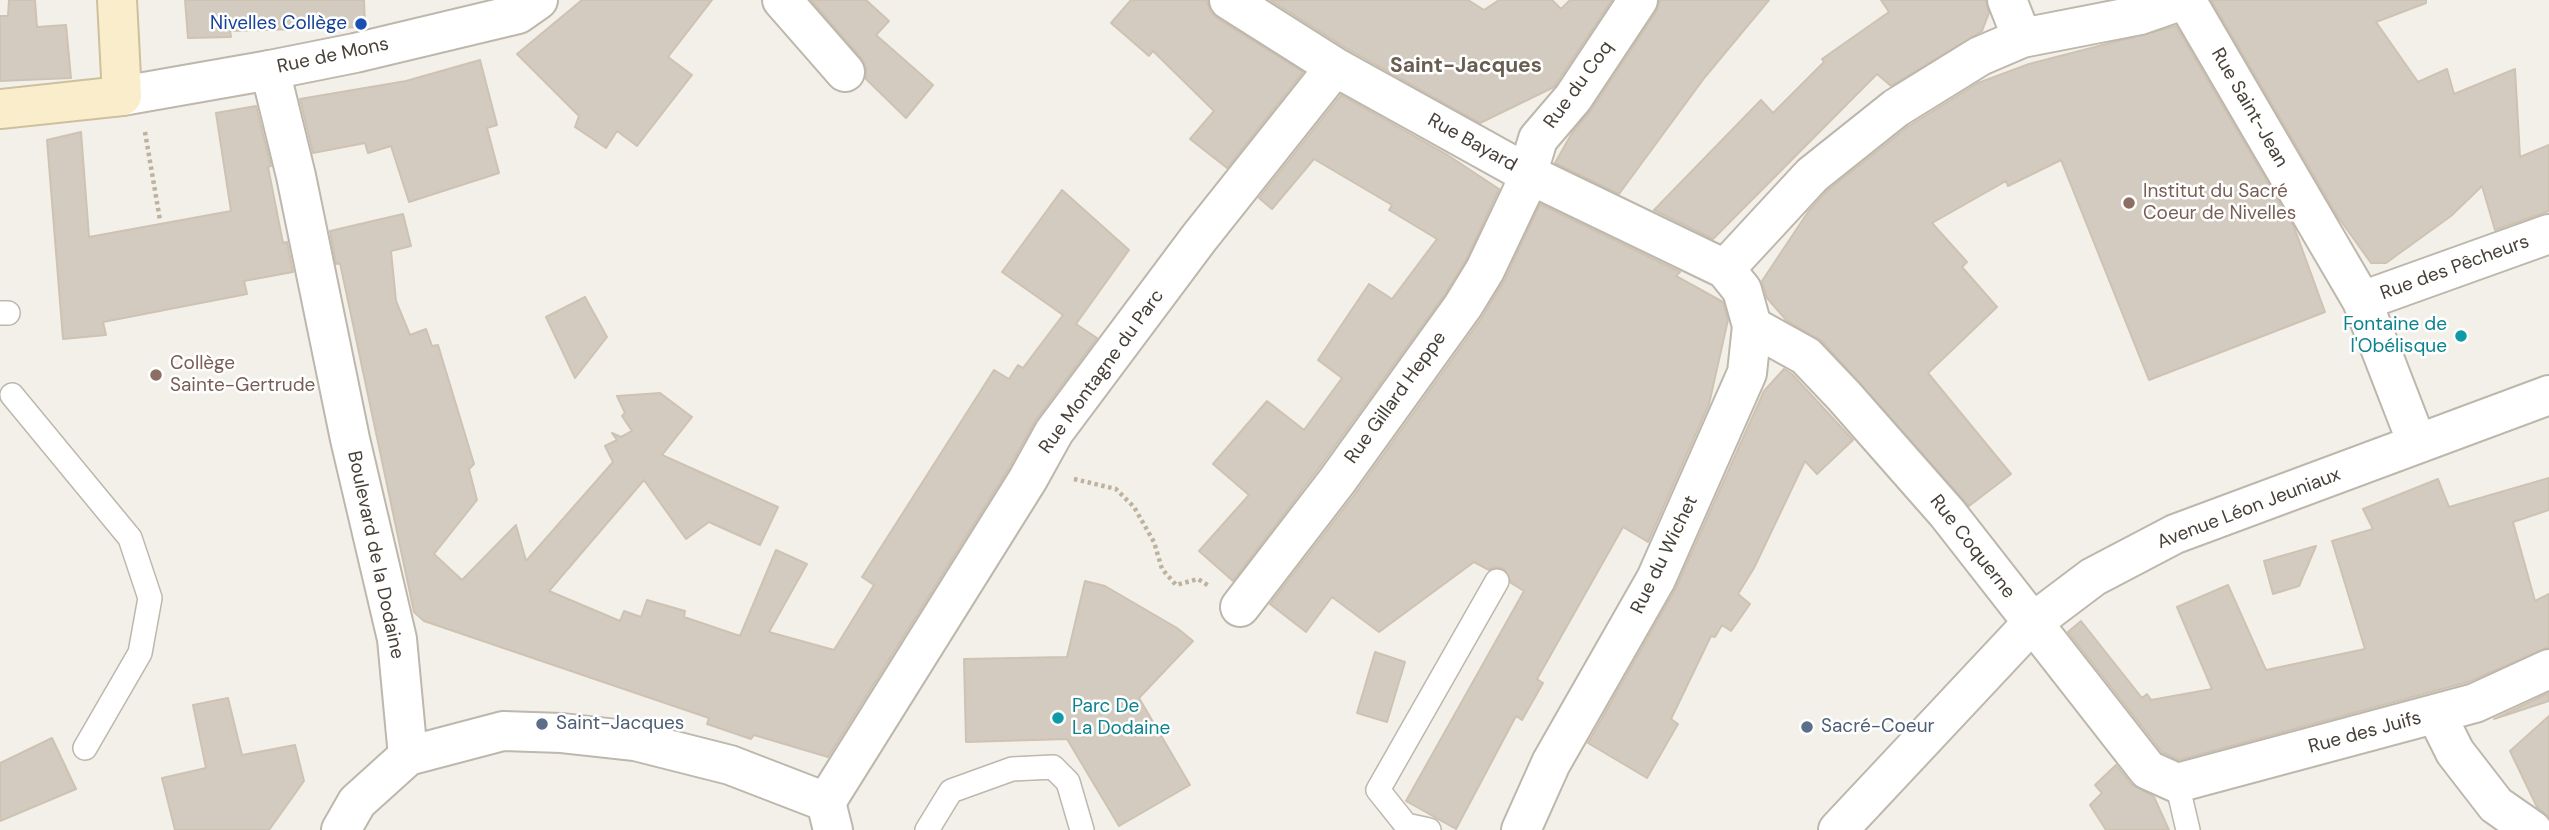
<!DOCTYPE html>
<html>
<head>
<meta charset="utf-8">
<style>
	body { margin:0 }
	canvas { display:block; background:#f3f0e9 }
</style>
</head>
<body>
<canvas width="2549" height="830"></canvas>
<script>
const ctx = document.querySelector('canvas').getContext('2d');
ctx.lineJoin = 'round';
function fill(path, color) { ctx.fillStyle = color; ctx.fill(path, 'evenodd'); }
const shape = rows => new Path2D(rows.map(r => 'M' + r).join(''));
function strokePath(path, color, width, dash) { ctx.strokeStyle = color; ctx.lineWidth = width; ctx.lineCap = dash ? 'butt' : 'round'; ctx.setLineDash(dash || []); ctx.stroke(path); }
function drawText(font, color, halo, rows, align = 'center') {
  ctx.font = font + ' "DM Sans",sans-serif'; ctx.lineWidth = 5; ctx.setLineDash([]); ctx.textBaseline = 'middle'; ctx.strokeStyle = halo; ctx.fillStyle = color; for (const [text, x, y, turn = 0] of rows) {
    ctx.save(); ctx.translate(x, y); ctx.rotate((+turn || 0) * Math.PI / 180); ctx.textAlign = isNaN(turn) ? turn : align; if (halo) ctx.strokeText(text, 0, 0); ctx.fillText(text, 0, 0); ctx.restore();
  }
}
const building = shape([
	[9,0,35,0,37,27,66,25,71,78,0,81,0,16,8,16,9,0],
	[185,0,364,0,365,27,230,31,231,37,188,38,185,0],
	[582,0,712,0,668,57,692,75,637,146,617,131,606,148,575,127,579,116,517,54,582,0],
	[811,0,866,0,889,21,876,35,933,85,906,118,866,79,866,67,861,58,811,0],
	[1131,0,1207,0,1210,11,1217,18,1303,72,1227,168,1190,139,1214,111,1153,51,1149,56,1111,23,1131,0],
	[1270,0,1468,0,1484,10,1499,0,1552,0,1561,9,1570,0,1612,0,1554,87,1480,123,1346,48,1270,0],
	[1660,0,1769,0,1705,77,1619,194,1555,163,1572,133,1591,110,1656,12,1660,0],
	[1881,0,1986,0,1989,13,1982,31,1891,86,1877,74,1713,239,1654,210,1761,100,1773,113,1824,62,1822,59,1889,12,1881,0],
	[2211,0,2426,0,2426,3,2376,22,2418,82,2447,69,2454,94,2515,69,2520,157,2549,145,2549,211,2495,230,2482,186,2451,216,2386,263,2371,263,2338,217,2211,0],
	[2176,26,2294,227,2325,312,2149,380,2061,160,2008,186,2006,181,1932,223,1967,262,1962,267,1997,307,1928,373,2011,474,1969,506,1822,341,1787,321,1767,298,1762,281,1808,212,1827,191,1909,126,1978,83,2029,64,2176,26],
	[480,60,497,125,487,128,499,173,409,202,391,146,368,153,365,143,313,153,300,99,406,81,480,60],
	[1341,95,1446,154,1499,189,1466,260,1445,294,1319,468,1233,581,1199,551,1249,495,1213,464,1267,401,1304,430,1342,378,1318,360,1369,284,1392,299,1437,239,1389,210,1392,205,1314,159,1272,209,1259,198,1341,95],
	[256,106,271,166,268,167,283,243,287,242,293,272,244,281,247,294,103,322,106,335,63,339,47,140,81,132,89,237,231,211,216,113,256,106],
	[1062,190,1129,250,1076,324,1097,338,1035,421,1009,468,828,757,754,735,751,739,707,724,709,718,424,621,414,612,340,263,336,264,330,231,403,214,411,246,391,251,396,301,410,335,426,329,432,346,438,345,474,464,469,469,477,500,434,554,462,580,516,525,526,561,613,462,605,446,617,440,612,433,621,437,632,431,622,416,625,413,617,396,660,393,692,417,662,455,778,507,760,545,709,522,686,539,644,480,549,591,620,621,624,611,641,617,647,600,685,611,684,617,740,636,776,550,807,564,769,632,834,650,874,585,862,577,994,370,1009,379,1018,365,1023,368,1063,315,1002,272,1062,190],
	[1540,204,1680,272,1676,276,1723,302,1728,320,1709,404,1648,542,1623,527,1537,679,1543,683,1522,720,1516,716,1456,829,1406,801,1524,591,1511,583,1504,569,1496,567,1489,570,1474,562,1379,632,1332,597,1306,632,1270,604,1355,494,1481,319,1505,279,1540,204],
	[585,297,607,337,575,378,546,317,585,297],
	[1784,369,1792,374,1853,440,1817,474,1805,461,1754,568,1738,594,1750,604,1731,631,1722,625,1715,637,1711,636,1671,719,1678,724,1647,778,1588,743,1676,588,1764,391,1784,369],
	[2549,478,2549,510,2513,522,2535,601,2549,594,2549,647,2468,682,2179,760,2162,752,2068,632,2081,621,2142,698,2147,694,2151,700,2212,689,2177,607,2228,585,2266,670,2365,649,2332,541,2373,529,2363,509,2438,479,2449,507,2549,478],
	[2316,546,2299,586,2273,594,2264,561,2316,546],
	[1085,581,1105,586,1177,628,1193,641,1139,698,1190,785,1119,826,1067,739,966,742,964,659,1067,657,1085,581],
	[1375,652,1405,662,1387,722,1357,713,1375,652],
	[2549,693,2549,701,2494,719,2549,693],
	[228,698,242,755,295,745,304,781,269,830,175,830,162,778,206,768,193,705,228,698],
	[2549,716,2549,817,2537,807,2510,751,2549,716],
	[52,738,76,789,0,821,0,763,52,738],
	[2116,765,2131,784,2154,797,2169,830,2106,830,2090,805,2102,793,2095,785,2116,765]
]);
fill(building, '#d3cbbf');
strokePath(building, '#cec2b3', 2);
const service = shape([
	[0,313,8,313],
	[12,395,130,538,150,598,140,653,85,748],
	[2177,783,2188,830],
	[927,830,951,791,1012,769,1053,767,1068,782,1082,830],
	[1429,830,1406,825,1378,790,1497,581]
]);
const minor = shape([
	[782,0,845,72],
	[1229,0,1335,67,1528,174,1725,269,1742,290,1752,326,1747,373,1656,579,1551,763,1521,830],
	[2007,0,2022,38],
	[2186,0,2362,301,2417,443],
	[270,70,355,53,518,14,538,0],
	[1725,269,1812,175,1896,108,1980,56,2022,38,2140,15,2183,0],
	[2362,301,2549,234],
	[1752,326,1806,356,1844,396,1947,513,2148,770,2177,783,2475,703,2549,669],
	[1240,607,1337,481,1463,306,1485,270,1522,192,1538,139,1573,98,1638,0],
	[2436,714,2455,752,2496,805,2532,830],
	[826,802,1028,479,1054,432,1199,238,1335,67],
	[1838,830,2032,623,2093,577,2175,534,2549,395]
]);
const tertiary = shape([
	[122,96,270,70,296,176,350,439,397,639,408,756],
	[341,830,357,802,408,756,503,731,562,733,635,741,730,765,826,802,833,830]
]);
const secondary = shape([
	[0,109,122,96,117,0]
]);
strokePath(service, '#bdb7ac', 26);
strokePath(minor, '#bdb7ac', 42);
strokePath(tertiary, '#bdb7ac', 42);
strokePath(secondary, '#cec09d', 42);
strokePath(shape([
	[145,132,160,220],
	[1074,479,1116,489,1134,507,1154,542,1162,569,1176,585,1198,579,1209,586]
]), '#beb29f', 4.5, [3.5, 3.5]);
strokePath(service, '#fff', 23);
strokePath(minor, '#fff', 38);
strokePath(tertiary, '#fff', 38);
strokePath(secondary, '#faedcc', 38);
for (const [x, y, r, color] of [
	[361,24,7,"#1a4fb4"],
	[2129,203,7,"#8d6e63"],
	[2461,336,7,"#0f9aa8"],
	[156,375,7,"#8d6e63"],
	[1058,718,7,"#0f9aa8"],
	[542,724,7,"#5c6f8a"],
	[1807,727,7,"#5c6f8a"]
]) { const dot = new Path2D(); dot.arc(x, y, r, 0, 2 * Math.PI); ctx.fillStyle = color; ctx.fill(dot); strokePath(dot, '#fff', 2.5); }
drawText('19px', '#164399', '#fff', [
	["Nivelles Collège",347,24]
], 'right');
drawText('19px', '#464038', '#fff', [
	["Rue de Mons",333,56,-12],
	["Rue du Coq",1579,85,-54],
	["Rue Saint-Jean",2249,108,60],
	["Rue Bayard",1472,143,29],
	["Rue des Pêcheurs",2455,268,-20],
	["Rue Montagne du Parc",1102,372,-54],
	["Rue Gillard Heppe",1396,398,-54],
	["Avenue Léon Jeuniaux",2249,509,-21],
	["Rue Coquerne",1972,547,52],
	["Boulevard de la Dodaine",375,555,78],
	["Rue du Wichet",1665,555,-64],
	["Rue des Juifs",2365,733,-15]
]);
drawText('19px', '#785e54', '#fff', [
	["Institut du Sacré",2143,192],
	["Coeur de Nivelles",2143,214],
	["Collège",170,364],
	["Sainte-Gertrude",170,386]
], 'left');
drawText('19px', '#0d838f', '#fff', [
	["Fontaine de",2447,325],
	["l'Obélisque",2447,347],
	["Parc De",1072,707,"left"],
	["La Dodaine",1072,729,"left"]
], 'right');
drawText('19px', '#4e5e75', '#fff', [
	["Saint-Jacques",556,724],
	["Sacré-Coeur",1821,727]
], 'left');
drawText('bold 21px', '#685d50', '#fff', [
	["Saint-Jacques",1466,66]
]);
</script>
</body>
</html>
